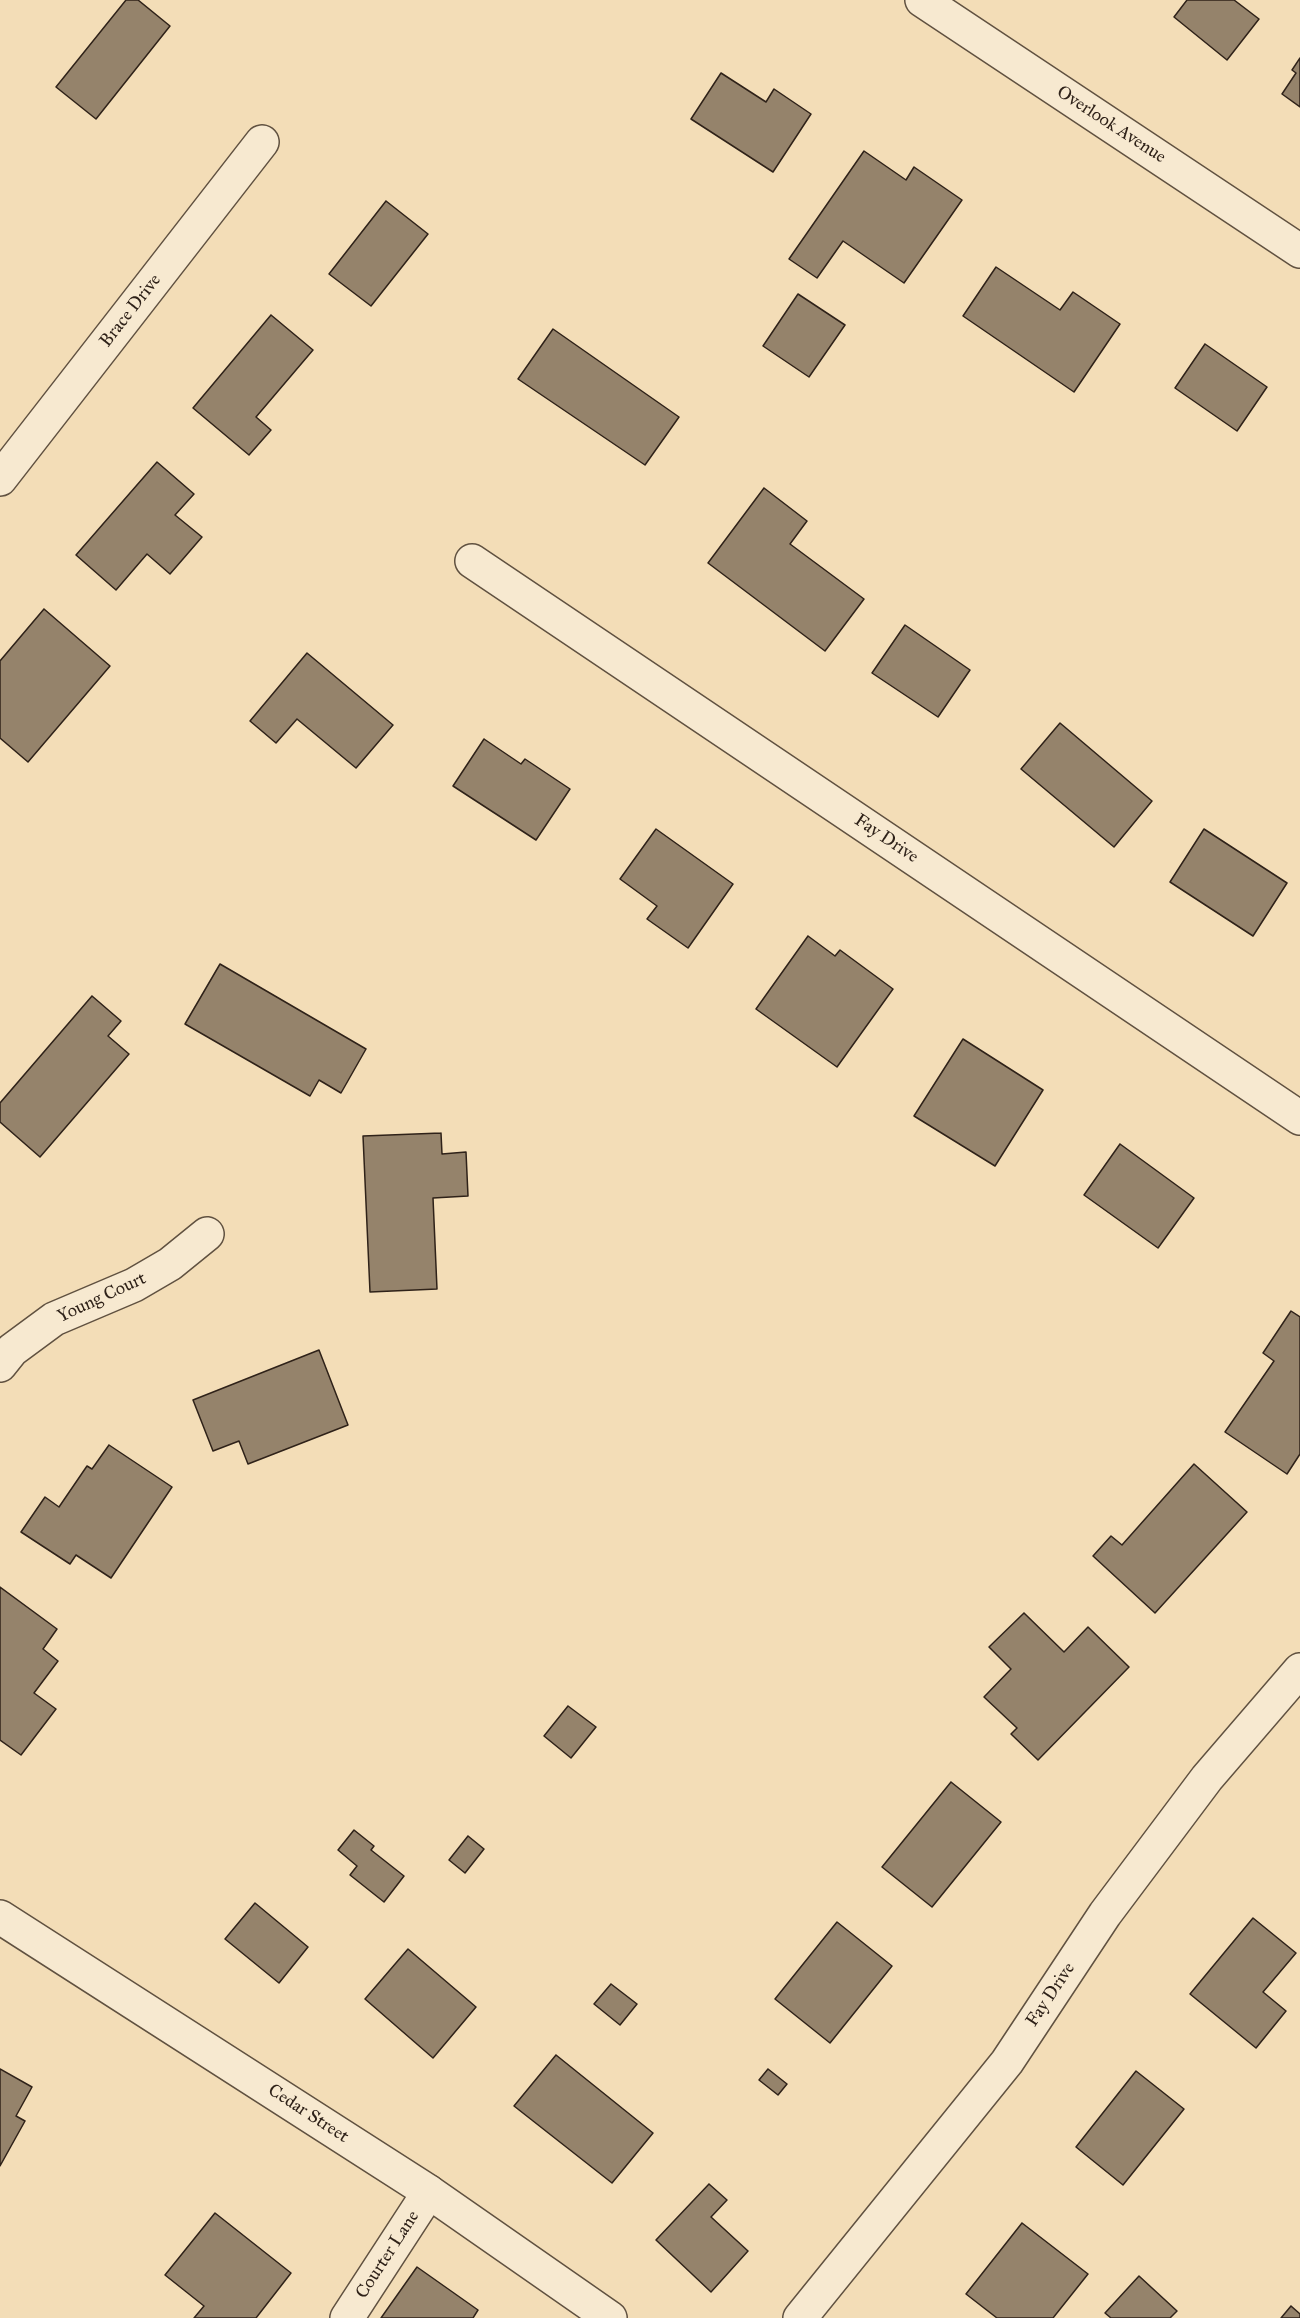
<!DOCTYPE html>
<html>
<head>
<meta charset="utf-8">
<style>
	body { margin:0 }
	canvas { display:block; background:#f3ddb7 }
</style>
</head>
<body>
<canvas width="1300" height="2318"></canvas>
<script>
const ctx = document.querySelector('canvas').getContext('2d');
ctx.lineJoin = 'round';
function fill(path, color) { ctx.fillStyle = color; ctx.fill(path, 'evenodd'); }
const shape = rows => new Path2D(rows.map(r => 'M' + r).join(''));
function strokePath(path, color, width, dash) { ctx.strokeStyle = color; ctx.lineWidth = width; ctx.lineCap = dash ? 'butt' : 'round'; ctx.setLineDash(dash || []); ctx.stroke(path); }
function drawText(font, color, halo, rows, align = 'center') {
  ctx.font = font + ' "IM FELL Great Primer",serif'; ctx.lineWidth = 5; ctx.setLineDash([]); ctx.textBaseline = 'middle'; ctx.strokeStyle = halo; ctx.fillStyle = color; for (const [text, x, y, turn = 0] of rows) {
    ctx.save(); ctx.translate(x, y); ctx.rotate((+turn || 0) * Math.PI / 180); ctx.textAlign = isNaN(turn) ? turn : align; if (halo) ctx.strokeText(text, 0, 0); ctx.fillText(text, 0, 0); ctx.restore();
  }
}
const building = shape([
	[126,0,138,0,170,26,96,119,56,87,126,0],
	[1187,0,1234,0,1259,19,1227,60,1174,17,1187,0],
	[1300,58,1300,107,1282,94,1296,73,1292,70,1300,58],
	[721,73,766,102,774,89,811,114,773,172,691,119,721,73],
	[864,151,906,180,914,167,962,200,904,283,843,241,817,278,789,259,864,151],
	[386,201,428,234,371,306,329,274,386,201],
	[996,267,1060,310,1073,292,1120,324,1074,392,963,316,996,267],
	[798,294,845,325,809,377,763,346,798,294],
	[271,315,313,350,256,417,271,430,249,455,193,408,271,315],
	[553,329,679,417,645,465,518,379,553,329],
	[1205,344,1267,387,1237,431,1175,388,1205,344],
	[157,462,194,494,175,515,202,537,170,574,147,554,116,590,76,555,157,462],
	[764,488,807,521,790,544,864,599,825,651,708,563,764,488],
	[44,609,110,666,28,762,0,738,0,661,44,609],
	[905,625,970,670,938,717,872,673,905,625],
	[307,653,393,725,356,768,297,719,276,743,250,721,307,653],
	[1060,723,1152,801,1114,847,1021,769,1060,723],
	[484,739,521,764,525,759,570,789,536,840,453,786,484,739],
	[656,829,733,884,688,948,647,919,657,906,620,879,656,829],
	[1204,829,1287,883,1253,936,1170,882,1204,829],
	[808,936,835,956,840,950,893,989,837,1067,756,1009,808,936],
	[220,964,366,1049,341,1093,319,1080,310,1096,185,1024,220,964],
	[92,996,121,1021,108,1036,129,1054,40,1157,0,1122,0,1103,92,996],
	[963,1039,1043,1090,995,1166,914,1116,963,1039],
	[441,1133,442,1154,466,1152,468,1196,433,1198,437,1289,370,1292,363,1136,441,1133],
	[1120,1144,1194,1198,1158,1248,1084,1195,1120,1144],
	[1291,1311,1300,1317,1300,1454,1287,1474,1225,1432,1274,1361,1263,1353,1291,1311],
	[319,1350,348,1425,248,1464,239,1441,213,1451,193,1400,319,1350],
	[109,1445,172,1487,111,1578,76,1555,70,1564,21,1532,45,1497,59,1507,87,1466,92,1469,109,1445],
	[1194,1464,1247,1512,1155,1613,1093,1556,1111,1536,1122,1545,1194,1464],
	[0,1587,57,1629,43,1649,58,1661,34,1693,56,1709,21,1755,0,1740,0,1587],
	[1024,1613,1064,1652,1088,1627,1129,1667,1038,1760,1011,1734,1017,1728,984,1697,1011,1669,989,1647,1024,1613],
	[568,1706,596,1727,571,1758,544,1736,568,1706],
	[951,1782,1001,1822,932,1907,882,1867,951,1782],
	[354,1830,374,1846,371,1850,404,1876,384,1902,350,1875,357,1866,338,1850,354,1830],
	[468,1836,484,1849,465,1873,449,1860,468,1836],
	[255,1903,308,1947,279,1983,225,1939,255,1903],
	[1253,1918,1296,1953,1263,1992,1286,2011,1256,2048,1190,1994,1253,1918],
	[837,1922,892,1966,830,2043,775,1999,837,1922],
	[408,1949,476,2007,433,2058,365,1999,408,1949],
	[611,1984,637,2004,620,2025,594,2004,611,1984],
	[556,2055,653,2133,612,2183,514,2106,556,2055],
	[0,2069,32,2087,16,2116,25,2121,0,2166,0,2069],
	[768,2069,787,2084,778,2095,759,2080,768,2069],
	[1136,2071,1184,2109,1123,2185,1076,2147,1136,2071],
	[709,2184,727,2200,711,2217,748,2251,711,2292,656,2240,709,2184],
	[215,2213,291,2273,256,2318,194,2318,204,2306,165,2275,215,2213],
	[1022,2223,1088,2274,1053,2318,997,2318,966,2294,1022,2223],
	[417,2267,478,2310,473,2318,381,2318,417,2267],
	[1139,2276,1177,2311,1170,2318,1111,2318,1105,2313,1139,2276],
	[1291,2306,1300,2314,1300,2318,1281,2318,1291,2306]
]);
fill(building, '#95836b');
strokePath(building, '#2f2219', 1.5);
const minor = shape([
	[922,0,1300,251],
	[0,479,262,142],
	[472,561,1300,1118],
	[0,1365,12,1350,54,1319,134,1285,170,1264,207,1234],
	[347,2318,429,2192],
	[800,2318,1007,2062,1105,1914,1207,1778,1300,1670]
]);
const tertiary = shape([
	[0,1917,429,2192,610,2318]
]);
strokePath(minor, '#605140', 36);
strokePath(tertiary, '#605140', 36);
strokePath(minor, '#f7e9d0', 33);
strokePath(tertiary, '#f7e9d0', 33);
drawText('18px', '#2f2219', '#f7e9d0', [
	["Overlook Avenue",1111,125,33],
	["Brace Drive",131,311,-52],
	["Fay Drive",886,839,34],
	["Young Court",102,1298,-25],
	["Fay Drive",1051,1995,-56],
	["Cedar Street",308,2114,33],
	["Courter Lane",388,2255,-57]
]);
</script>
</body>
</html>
